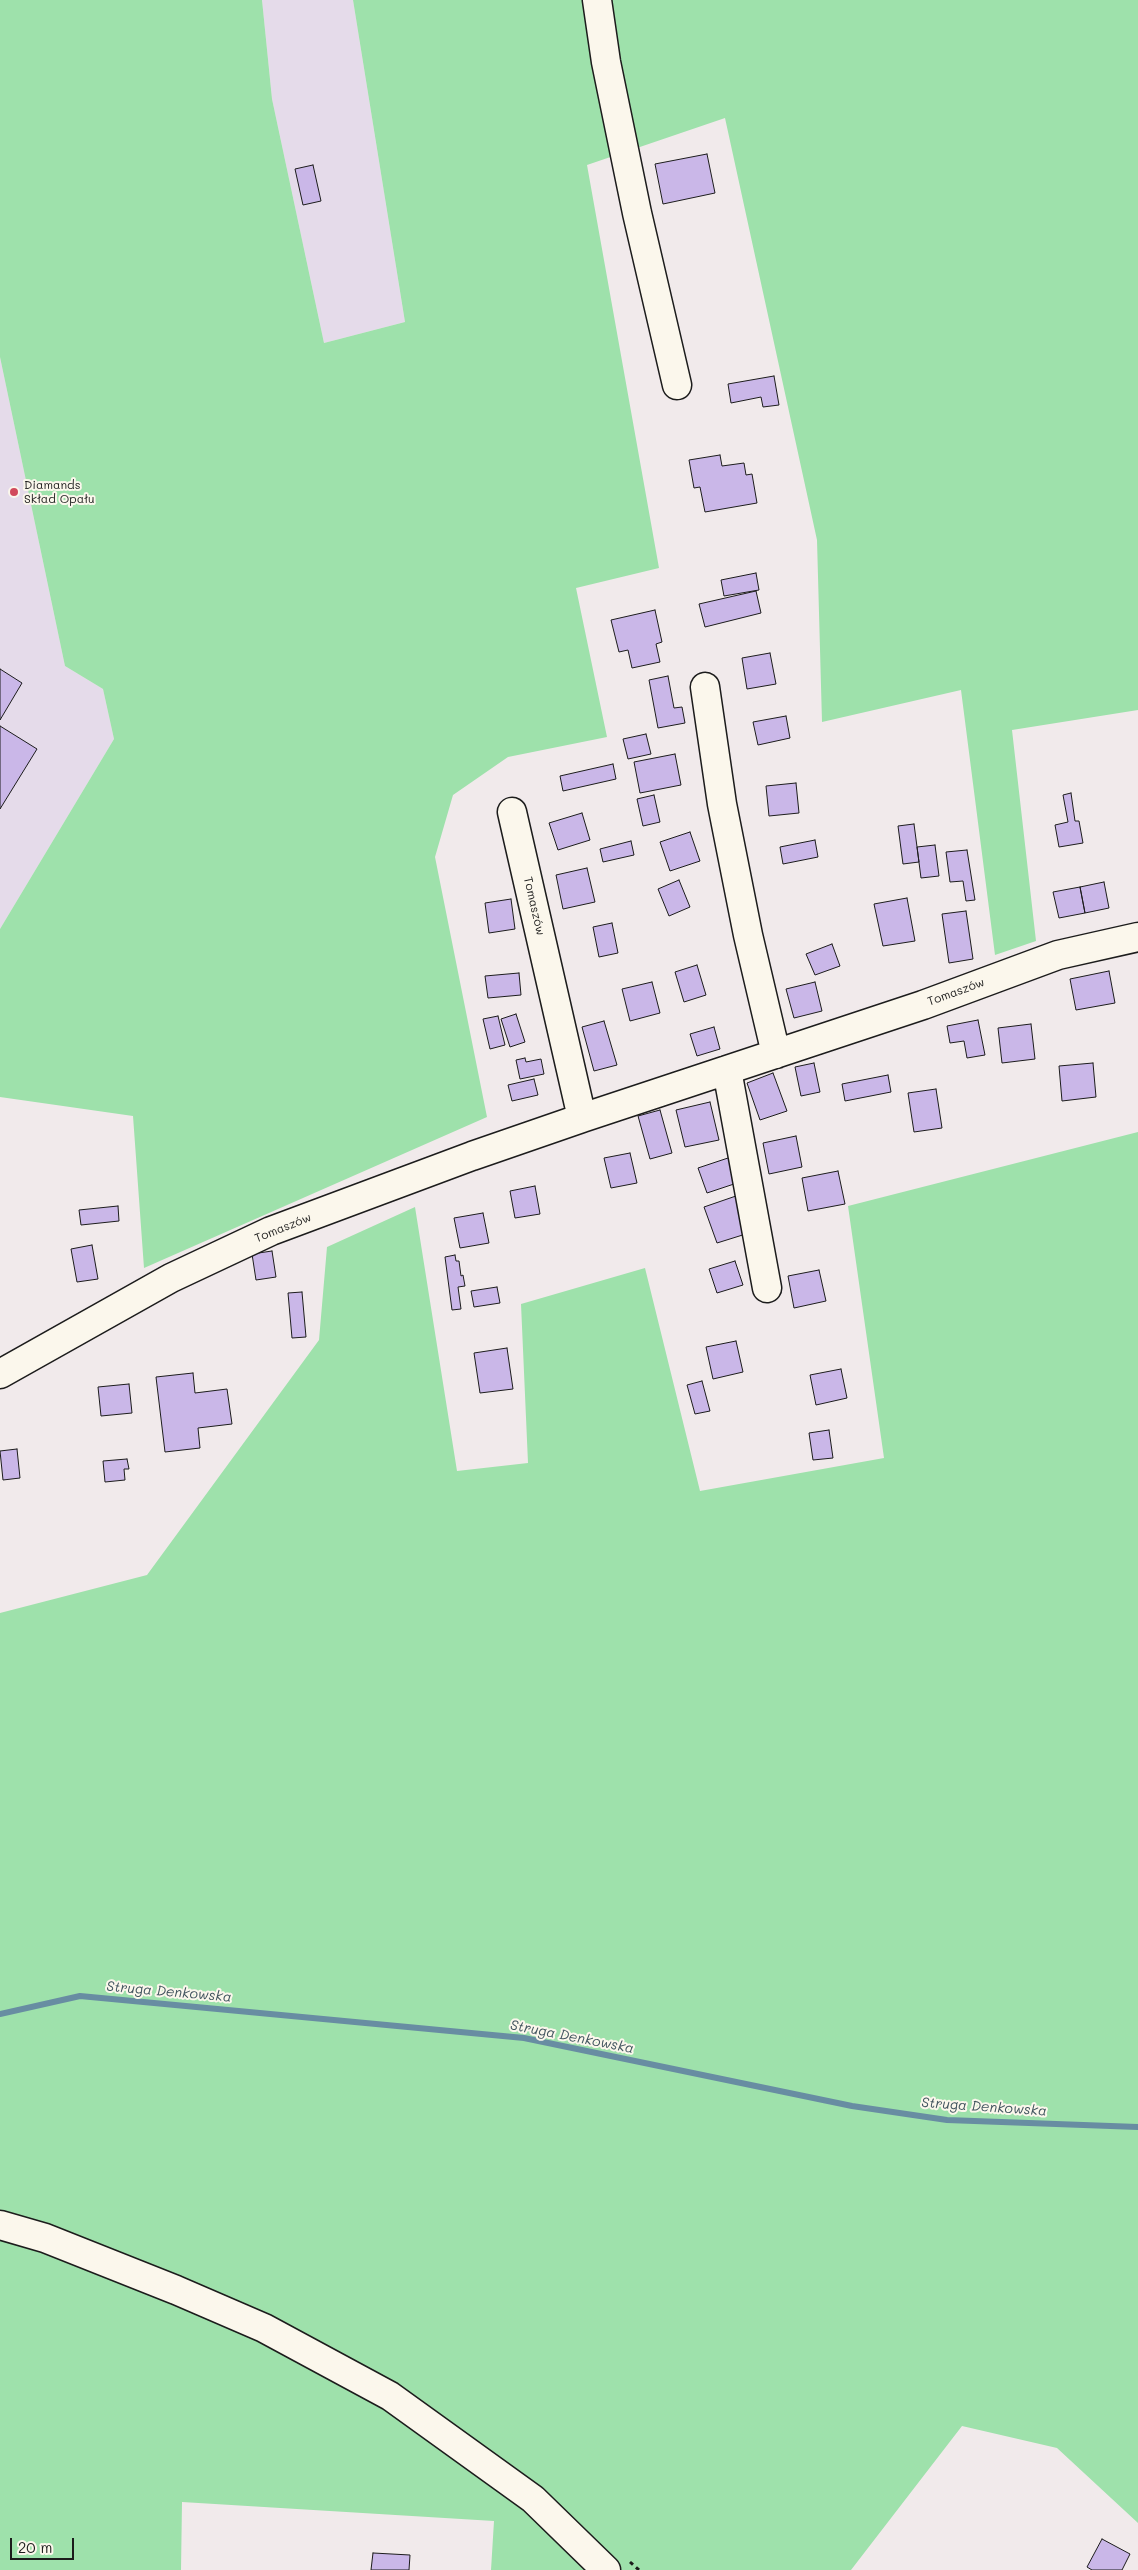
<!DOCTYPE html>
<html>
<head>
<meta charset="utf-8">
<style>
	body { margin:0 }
	#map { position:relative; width:1138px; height:2570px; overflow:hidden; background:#f1eaeb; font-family:Mali,sans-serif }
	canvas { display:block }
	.scale { position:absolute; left:10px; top:2538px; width:64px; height:22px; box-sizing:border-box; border:2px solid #1c1c1c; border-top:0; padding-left:6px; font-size:15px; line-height:18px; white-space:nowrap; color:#1c1c1c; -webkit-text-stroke:4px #fbf7ec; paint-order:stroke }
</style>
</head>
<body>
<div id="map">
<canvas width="1138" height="2570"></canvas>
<div class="scale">20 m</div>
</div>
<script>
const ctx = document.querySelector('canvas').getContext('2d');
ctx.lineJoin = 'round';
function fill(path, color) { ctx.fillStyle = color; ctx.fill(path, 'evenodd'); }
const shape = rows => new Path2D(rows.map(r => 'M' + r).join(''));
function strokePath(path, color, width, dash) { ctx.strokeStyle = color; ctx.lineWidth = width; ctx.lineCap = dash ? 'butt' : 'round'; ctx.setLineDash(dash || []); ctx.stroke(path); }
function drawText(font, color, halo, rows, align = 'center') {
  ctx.font = font + ' Mali,sans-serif'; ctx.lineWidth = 4; ctx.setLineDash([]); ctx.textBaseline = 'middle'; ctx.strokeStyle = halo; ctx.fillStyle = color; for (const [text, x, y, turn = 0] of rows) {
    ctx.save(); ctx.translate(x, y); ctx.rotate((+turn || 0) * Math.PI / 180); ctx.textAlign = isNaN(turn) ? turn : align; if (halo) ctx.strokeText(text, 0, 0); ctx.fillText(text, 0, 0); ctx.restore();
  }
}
fill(shape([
	[262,0,353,0,405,322,324,343,272,99],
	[0,357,65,666,103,689,114,739,0,929]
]), '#e5dbea');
fill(shape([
	[0,0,262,0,272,99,324,343,405,322,353,0,1138,0,1138,710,1012,730,1036,941,995,955,961,690,822,722,817,540,725,118,587,165,659,568,576,588,607,737,508,757,453,795,435,857,487,1117,144,1268,133,1116,0,1097,0,929,114,739,103,689,65,666,0,357],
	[1138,1132,1138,2523,1057,2448,962,2426,851,2570,491,2570,494,2521,182,2502,181,2570,0,2570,0,1613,147,1575,319,1340,327,1247,415,1207,457,1471,528,1463,521,1304,645,1268,700,1491,884,1458,848,1206]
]), '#9ee1ab');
strokePath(shape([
	[0,2014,80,1996,524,2038,852,2106,947,2120,1138,2127]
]), '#688da2', 6);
const building = shape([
	[707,154,715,193,663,204,655,164,707,154],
	[313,165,321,201,303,205,295,169,313,165],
	[774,376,779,405,763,407,761,397,731,403,728,384,774,376],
	[720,455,722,466,744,463,746,475,752,474,757,503,705,512,700,487,694,488,689,460,720,455],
	[756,573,759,590,724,596,721,580,756,573],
	[756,591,761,613,705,627,699,604,756,591],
	[655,610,662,642,656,644,660,662,632,668,628,650,619,652,611,620,655,610],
	[770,653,776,684,747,689,742,658,770,653],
	[0,669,22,683,0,720,0,669],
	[668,676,674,708,682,707,685,723,658,728,649,680,668,676],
	[786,716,790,738,758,745,753,722,786,716],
	[0,726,37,749,0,809,0,726],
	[646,734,651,754,628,759,623,739,646,734],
	[675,754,681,785,640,793,634,762,675,754],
	[613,764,616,779,563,791,560,776,613,764],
	[796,783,799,813,769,816,766,786,796,783],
	[1071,793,1075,821,1079,821,1083,843,1059,847,1055,825,1068,822,1063,795,1071,793],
	[654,795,660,822,643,826,637,799,654,795],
	[582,813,590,840,558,850,549,823,582,813],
	[914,824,919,862,903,864,898,826,914,824],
	[690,832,700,861,670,871,660,842,690,832],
	[815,840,818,857,783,864,780,847,815,840],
	[631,841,634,855,603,862,600,849,631,841],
	[935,845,939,876,921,878,917,847,935,845],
	[967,850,975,900,966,901,963,881,950,882,946,852,967,850],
	[587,868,595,902,563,909,556,875,587,868],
	[679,880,690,907,669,916,658,889,679,880],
	[1104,882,1109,908,1085,913,1080,887,1104,882],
	[1080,887,1085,913,1059,918,1053,892,1080,887],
	[907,898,915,941,883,946,874,904,907,898],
	[511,899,515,929,489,933,485,903,511,899],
	[966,911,973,959,949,963,942,914,966,911],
	[612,923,618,953,599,957,593,927,612,923],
	[832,944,840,966,815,975,806,954,832,944],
	[697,965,706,995,684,1002,675,972,697,965],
	[1109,971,1115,1003,1076,1010,1070,979,1109,971],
	[519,973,521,995,488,998,485,976,519,973],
	[652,982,660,1013,630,1021,622,989,652,982],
	[815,982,822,1011,794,1018,786,989,815,982],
	[516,1014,525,1042,510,1047,501,1019,516,1014],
	[498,1016,505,1045,490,1049,483,1019,498,1016],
	[978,1020,985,1055,967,1058,964,1041,950,1043,947,1026,978,1020],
	[604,1021,617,1065,594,1071,582,1027,604,1021],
	[1031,1024,1035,1059,1002,1063,998,1028,1031,1024],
	[714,1027,720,1049,697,1056,690,1034,714,1027],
	[525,1058,526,1062,541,1059,544,1074,520,1079,516,1060,525,1058],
	[814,1063,820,1092,801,1096,795,1067,814,1063],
	[1093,1063,1096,1097,1062,1101,1059,1066,1093,1063],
	[773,1073,787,1111,760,1120,747,1083,773,1073],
	[888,1075,891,1092,845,1101,842,1084,888,1075],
	[534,1079,538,1095,512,1101,508,1085,534,1079],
	[936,1089,942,1128,914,1132,908,1093,936,1089],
	[710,1102,719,1140,685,1147,676,1110,710,1102],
	[660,1110,672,1153,650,1159,638,1116,660,1110],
	[796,1136,802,1167,769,1174,763,1143,796,1136],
	[630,1153,637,1183,611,1188,604,1158,630,1153],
	[734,1156,743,1181,707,1193,698,1168,734,1156],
	[838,1171,845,1204,808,1211,802,1178,838,1171],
	[535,1186,540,1214,515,1218,510,1191,535,1186],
	[736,1196,749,1233,717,1243,704,1207,736,1196],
	[118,1206,119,1221,81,1225,79,1210,118,1206],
	[483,1213,489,1243,460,1248,454,1218,483,1213],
	[92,1245,98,1279,77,1282,71,1249,92,1245],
	[272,1251,276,1277,256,1280,252,1254,272,1251],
	[455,1255,456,1261,459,1261,461,1276,463,1275,465,1286,458,1287,461,1309,452,1310,445,1257,455,1255],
	[735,1261,743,1285,717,1293,709,1269,735,1261],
	[819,1270,826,1301,794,1308,788,1276,819,1270],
	[497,1287,500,1303,474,1307,471,1291,497,1287],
	[302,1292,306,1337,292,1338,288,1293,302,1292],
	[736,1341,743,1372,713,1379,706,1347,736,1341],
	[507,1348,513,1389,480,1393,474,1353,507,1348],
	[841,1369,847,1398,816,1405,810,1375,841,1369],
	[193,1373,195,1393,227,1389,232,1424,198,1428,200,1448,165,1452,156,1377,193,1373],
	[702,1381,710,1411,695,1414,687,1385,702,1381],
	[129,1384,132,1413,101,1416,98,1387,129,1384],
	[829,1430,833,1458,813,1460,809,1433,829,1430],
	[17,1449,20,1478,3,1480,0,1451,17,1449],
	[127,1459,129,1469,124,1469,125,1480,105,1482,103,1461,127,1459],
	[1102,2539,1130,2554,1122,2570,1092,2570,1087,2567,1102,2539],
	[373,2553,410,2555,409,2570,371,2570,373,2553]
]);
fill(building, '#cab7e8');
strokePath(building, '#1c1c1c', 1);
const minor = shape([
	[597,0,606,62,637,213,677,385],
	[705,687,722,804,748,935,776,1054],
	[727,1070,767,1288],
	[582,1118,923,1005,1058,955,1138,937],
	[0,1374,171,1278,271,1231,472,1156,582,1118,512,812],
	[0,2225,45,2238,176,2290,264,2328,390,2396,533,2499,606,2570]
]);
strokePath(minor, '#1c1c1c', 31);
strokePath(shape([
	[630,2562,639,2570]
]), '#1c1c1c', 3, [4, 4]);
strokePath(minor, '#fbf7ec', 28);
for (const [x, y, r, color] of [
	[14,492,5,"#d1495b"]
]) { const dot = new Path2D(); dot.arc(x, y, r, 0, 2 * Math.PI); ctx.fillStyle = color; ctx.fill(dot); strokePath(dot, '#fbf7ec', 2); }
drawText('12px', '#1c1c1c', '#fbf7ec', [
	["Diamands",24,485],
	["Skład Opału",24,499]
], 'left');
drawText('12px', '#1c1c1c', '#fbf7ec', [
	["Tomaszów",534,906,77],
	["Tomaszów",956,992,-20],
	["Tomaszów",283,1228,-22]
]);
drawText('italic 14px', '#42555f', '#fbf7ec', [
	["Struga Denkowska",169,1992,5],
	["Struga Denkowska",572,2037,11],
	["Struga Denkowska",984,2107,4]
]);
</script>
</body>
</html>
